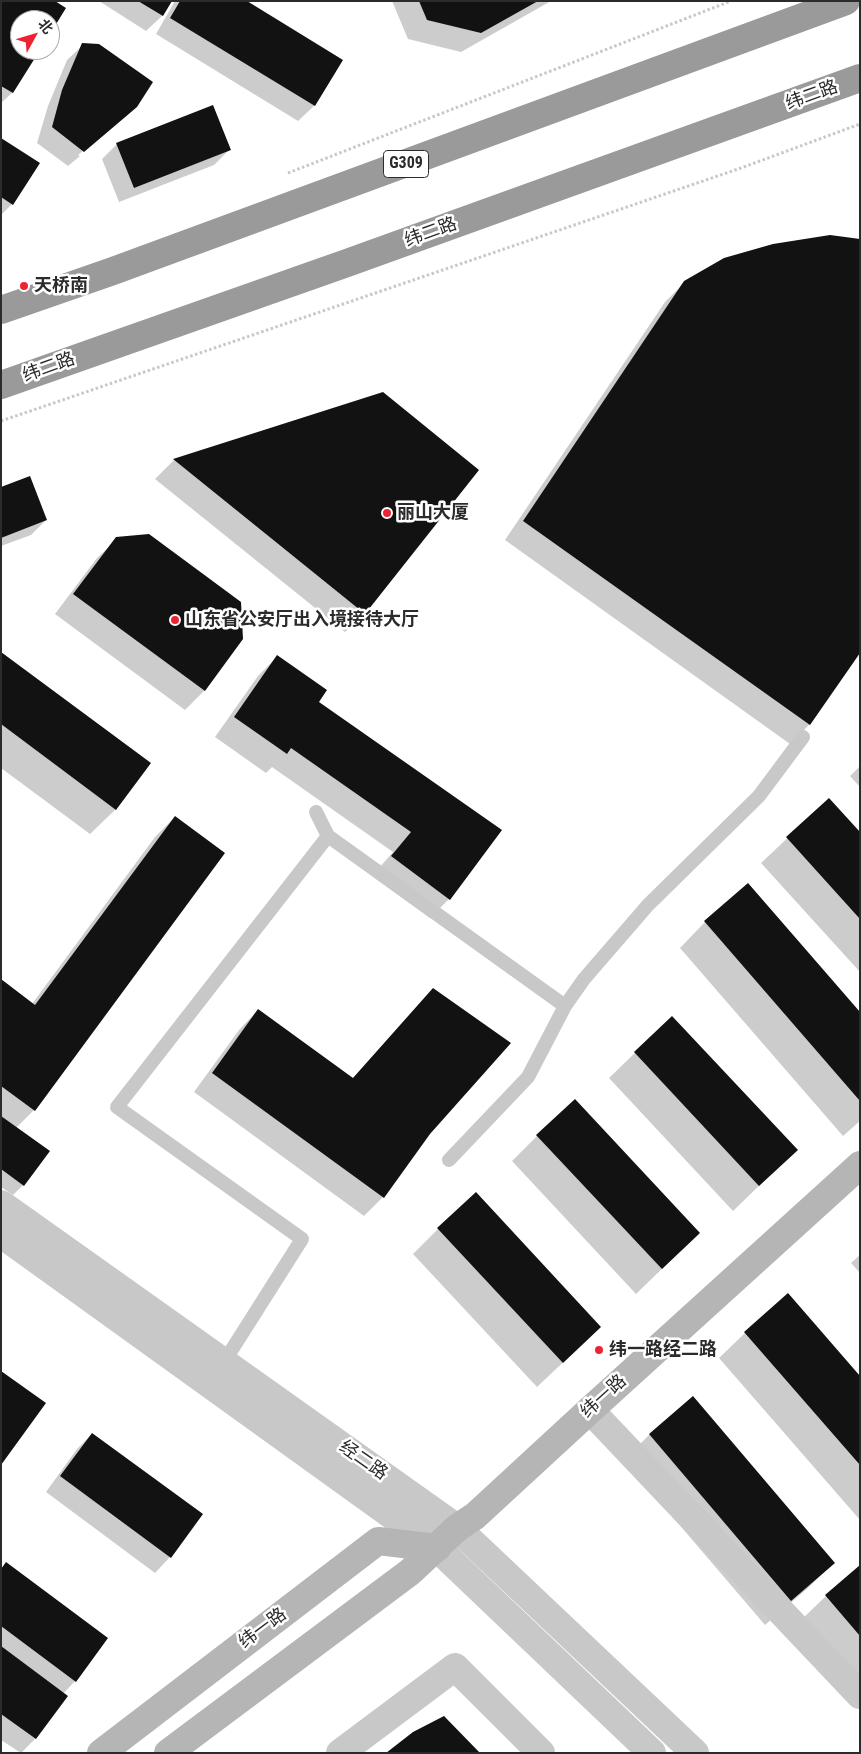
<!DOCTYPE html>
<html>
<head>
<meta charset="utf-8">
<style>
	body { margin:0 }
	#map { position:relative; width:861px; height:1754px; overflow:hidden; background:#fff; font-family:"Roboto Condensed","Noto Sans SC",sans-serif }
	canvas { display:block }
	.frame { position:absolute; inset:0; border:2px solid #2b2b2b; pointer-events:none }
	.north { position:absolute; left:10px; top:10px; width:50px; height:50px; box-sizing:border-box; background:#fff; border:1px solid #aaa; border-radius:50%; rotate:51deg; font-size:14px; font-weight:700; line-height:20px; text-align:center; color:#2b2b2b }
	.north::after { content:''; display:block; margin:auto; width:18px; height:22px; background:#ed2334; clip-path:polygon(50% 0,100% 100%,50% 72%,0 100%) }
</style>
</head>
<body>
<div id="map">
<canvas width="861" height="1754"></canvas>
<div class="frame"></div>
<div class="north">北</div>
</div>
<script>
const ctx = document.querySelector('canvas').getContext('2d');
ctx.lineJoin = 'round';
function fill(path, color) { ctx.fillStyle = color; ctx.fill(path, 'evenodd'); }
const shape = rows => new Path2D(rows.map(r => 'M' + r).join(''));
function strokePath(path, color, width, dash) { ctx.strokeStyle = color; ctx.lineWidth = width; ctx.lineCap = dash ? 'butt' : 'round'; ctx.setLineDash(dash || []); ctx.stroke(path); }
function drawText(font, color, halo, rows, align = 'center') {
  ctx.font = font + ' "Roboto Condensed","Noto Sans SC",sans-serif'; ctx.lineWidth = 5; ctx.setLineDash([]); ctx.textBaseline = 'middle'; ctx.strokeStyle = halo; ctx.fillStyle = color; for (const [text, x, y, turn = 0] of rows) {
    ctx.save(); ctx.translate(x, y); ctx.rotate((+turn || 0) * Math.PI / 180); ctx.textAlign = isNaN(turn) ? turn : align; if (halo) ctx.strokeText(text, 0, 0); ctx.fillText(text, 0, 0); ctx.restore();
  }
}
fill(shape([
	[1,1,64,8,50,31,50,20,20,20,20,50,38,50,12,93,1,103],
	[99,1,170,1,162,16,146,31],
	[175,1,245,1,341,60,314,106,298,121,156,34],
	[392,1,551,1,461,52,408,39],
	[83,45,136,106,126,116,126,115,78,155,80,156,68,166,37,143,48,106,67,60],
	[1,140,12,204,1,215],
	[117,144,229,150,214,165,119,202,102,159],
	[685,282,810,724,790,744,505,540,665,302],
	[383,394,364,613,345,632,155,479,174,460],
	[1,488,46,520,31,535,1,546],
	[117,539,241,638,204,691,185,710,55,614,97,558],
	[1,654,116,809,90,834,1,768],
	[277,657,317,702,500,831,449,899,430,918,372,876,393,852,272,767,266,773,215,737,258,676],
	[860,766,860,787,850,776],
	[829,799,860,833,860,972,761,863],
	[175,817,34,1110,16,1128,23,1185,13,1195,1,1187,1,981,32,1004,155,837],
	[748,885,860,1013,860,1121,843,1136,680,948,705,922],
	[433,990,429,1133,383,1197,364,1216,194,1092,239,1030,258,1010,352,1079],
	[672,1017,796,1150,733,1211,609,1078],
	[537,1136,699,1233,636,1294,512,1161],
	[438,1229,574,1352,537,1387,413,1254],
	[860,1255,860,1273,851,1263],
	[745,1333,860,1378,860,1520,719,1358],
	[692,1398,833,1563,808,1588,765,1625,624,1460,649,1435],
	[92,1434,201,1514,170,1557,155,1573,46,1492,77,1449],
	[860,1567,860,1690,800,1621,826,1596],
	[1,1569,75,1681,63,1694,66,1696,35,1739,21,1753,1,1740]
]), '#0003');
fill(shape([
	[1,1,55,1,66,8,50,34,50,20,20,20,20,50,40,50,13,93,1,86],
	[138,1,172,1,163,16],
	[180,1,247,1,343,60,315,106,170,18],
	[419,1,538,1,481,33,427,20],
	[82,43,99,44,153,82,137,107,84,152,52,127,62,90],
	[213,105,231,150,134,188,116,143],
	[1,138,40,163,13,205,1,197],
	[830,235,860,239,860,653,810,725,523,521,684,281,724,258,773,244],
	[383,392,479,470,365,614,173,459],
	[30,476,47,520,1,538,1,487],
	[149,534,241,602,243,639,205,691,73,594,116,537],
	[1,652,151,763,116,810,1,724],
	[277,655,327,690,319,702,502,830,450,900,391,856,411,832,291,748,287,754,234,717],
	[829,798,860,832,860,919,786,837],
	[175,816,225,853,35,1111,1,1086,1,979,35,1005],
	[748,883,860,1012,860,1101,704,921],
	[433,988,511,1043,430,1134,384,1198,212,1073,258,1009,353,1078],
	[672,1016,798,1150,759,1186,634,1052],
	[575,1099,700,1233,662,1269,536,1135],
	[1,1116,50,1151,24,1186,1,1169],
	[476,1192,601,1327,563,1363,437,1228],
	[788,1293,860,1376,860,1465,744,1332],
	[1,1371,46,1403,1,1465],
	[693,1396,835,1563,791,1601,649,1434],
	[92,1433,203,1514,171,1558,60,1476],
	[6,1562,108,1638,76,1682,1,1626,1,1569],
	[860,1565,860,1636,825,1595],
	[1,1646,68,1696,36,1739,1,1714],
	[444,1716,480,1753,386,1753,413,1732]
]), '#121212');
strokePath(shape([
	[288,173,731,1],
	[1,421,741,168,860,124]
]), '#c8c8c8', 3, [2.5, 2.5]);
strokePath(shape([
	[328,836,565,1006,528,1077,449,1160],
	[565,1006,584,979,648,905,759,796,803,737],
	[224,1362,302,1239,117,1107,328,836,316,812]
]), '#c8c8c8', 14);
strokePath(shape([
	[590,1410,860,1695],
	[340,1753,455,1667,541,1753]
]), '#c8c8c8', 28);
strokePath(shape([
	[1,1204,457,1528,695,1753],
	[1,1234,437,1548,652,1753]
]), '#c8c8c8', 28);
strokePath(shape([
	[101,1753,378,1541,437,1548],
	[168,1753,410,1572,457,1528,475,1516,590,1410,860,1165]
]), '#b5b5b5', 28);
strokePath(shape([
	[1,310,113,271,846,1],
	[1,385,347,263,860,78]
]), '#9a9a9a', 28);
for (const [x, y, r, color] of [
	[24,286,5,"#ed2334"],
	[387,513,5,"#ed2334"],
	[175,620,5,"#ed2334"],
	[599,1350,5,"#ed2334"]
]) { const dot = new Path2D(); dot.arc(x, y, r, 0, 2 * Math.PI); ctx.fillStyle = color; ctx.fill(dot); strokePath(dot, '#fff', 2); }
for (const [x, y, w] of [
	[406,164,45]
]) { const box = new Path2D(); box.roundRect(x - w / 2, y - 13.5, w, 27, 4); ctx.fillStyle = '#fff'; ctx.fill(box); strokePath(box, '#2b2b2b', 1); }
drawText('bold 16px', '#2b2b2b', null, [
	["G309",406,164]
]);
drawText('18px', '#2b2b2b', '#fff', [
	["纬二路",812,96,-20],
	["纬二路",431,233,-20],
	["纬二路",49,368,-20],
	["纬一路",604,1397,-42],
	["经二路",363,1461,35],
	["纬一路",263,1629,-37]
]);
drawText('bold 18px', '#2b2b2b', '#fff', [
	["天桥南",34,286],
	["丽山大厦",397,513],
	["山东省公安厅出入境接待大厅",185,620],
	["纬一路经二路",609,1350]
], 'left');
</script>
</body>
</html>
